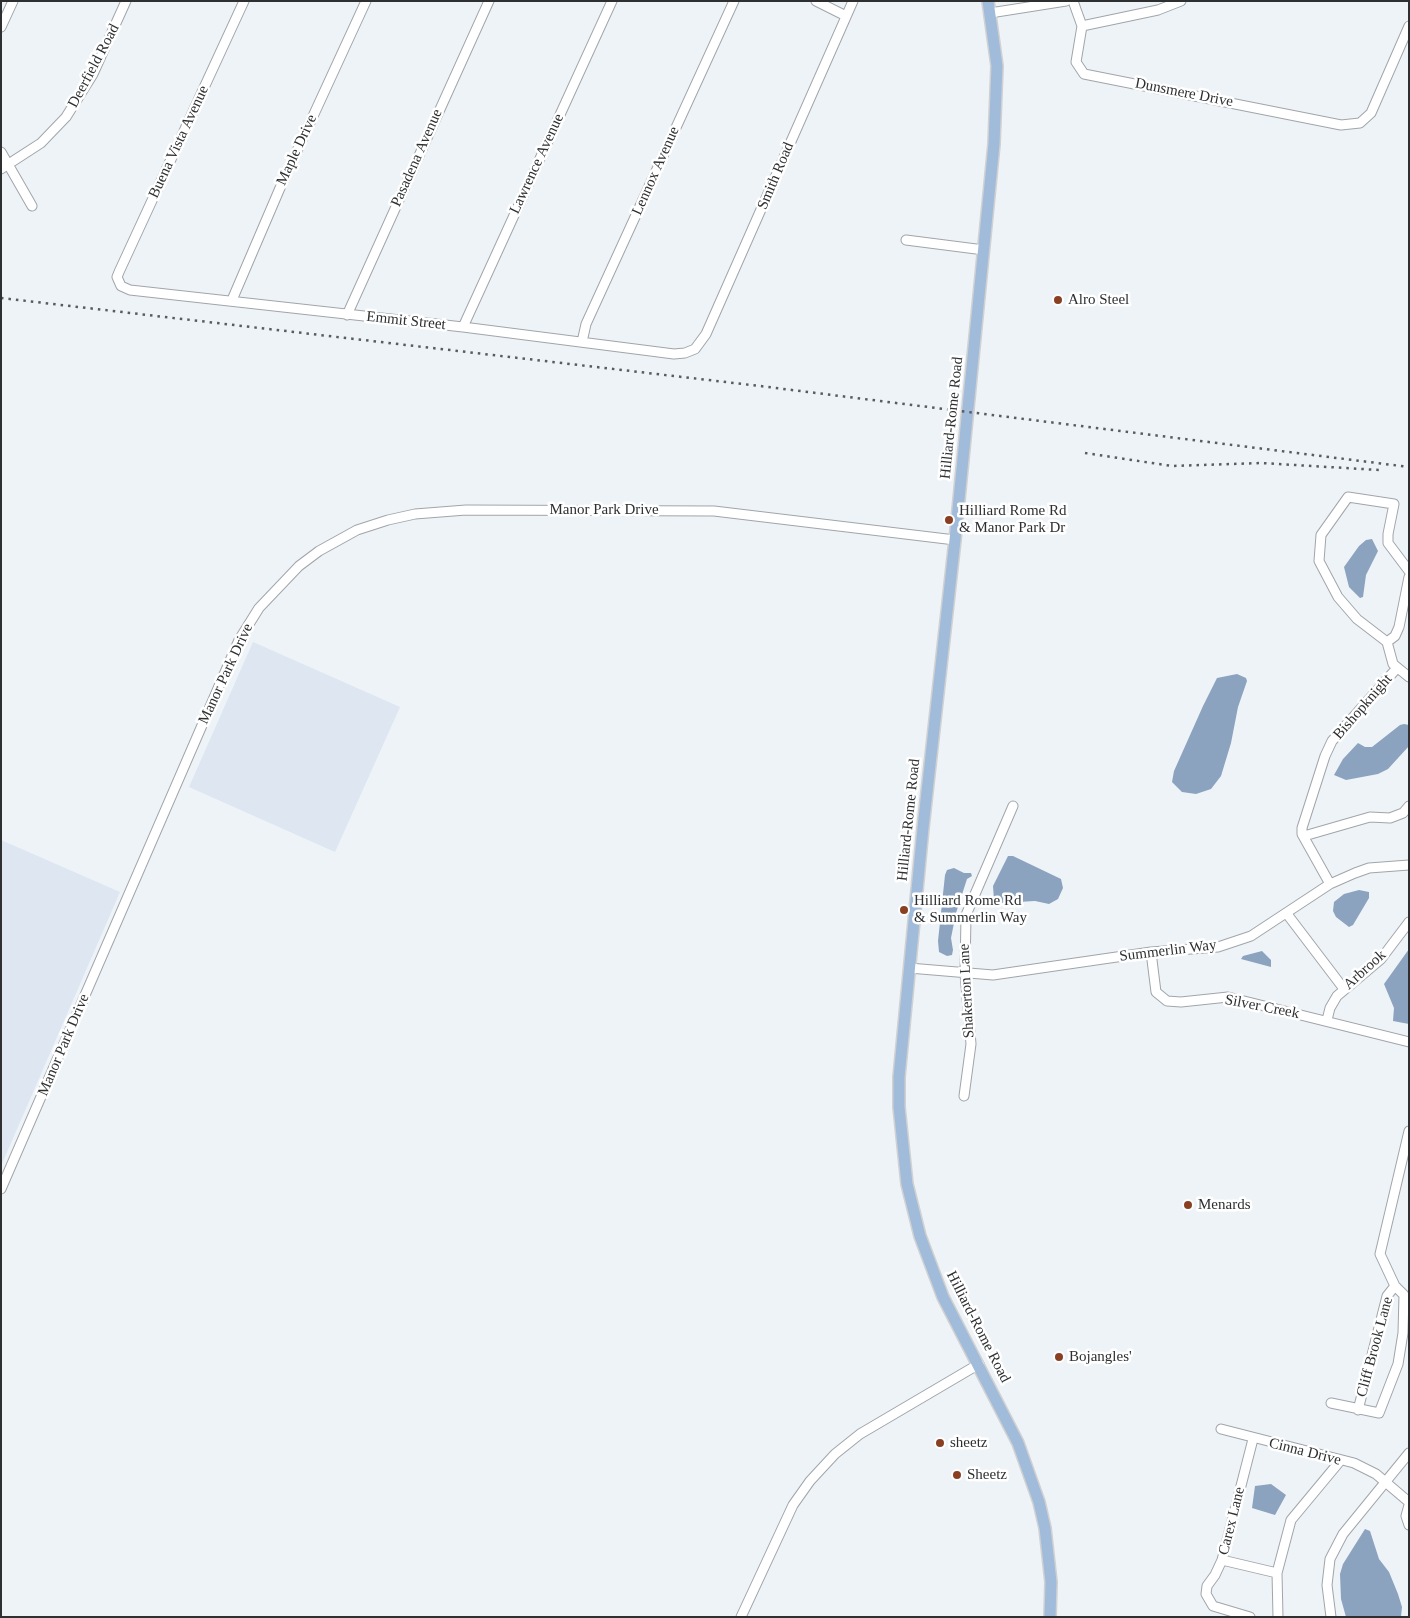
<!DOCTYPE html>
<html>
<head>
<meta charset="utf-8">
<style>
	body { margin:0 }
	#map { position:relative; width:1410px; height:1618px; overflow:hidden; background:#eef3f8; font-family:"Times New Roman",serif }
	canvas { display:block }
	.frame { position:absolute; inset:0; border:2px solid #2d2f31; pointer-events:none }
</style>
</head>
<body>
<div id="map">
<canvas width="1410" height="1618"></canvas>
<div class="frame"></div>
</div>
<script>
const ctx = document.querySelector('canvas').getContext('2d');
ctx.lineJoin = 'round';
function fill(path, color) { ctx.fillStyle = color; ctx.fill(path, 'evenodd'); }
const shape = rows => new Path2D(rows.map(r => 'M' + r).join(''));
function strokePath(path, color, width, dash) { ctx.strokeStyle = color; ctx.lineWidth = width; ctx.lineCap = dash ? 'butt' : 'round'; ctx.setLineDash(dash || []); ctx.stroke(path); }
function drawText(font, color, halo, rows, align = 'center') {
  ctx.font = font + ' "Times New Roman",serif'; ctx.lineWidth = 5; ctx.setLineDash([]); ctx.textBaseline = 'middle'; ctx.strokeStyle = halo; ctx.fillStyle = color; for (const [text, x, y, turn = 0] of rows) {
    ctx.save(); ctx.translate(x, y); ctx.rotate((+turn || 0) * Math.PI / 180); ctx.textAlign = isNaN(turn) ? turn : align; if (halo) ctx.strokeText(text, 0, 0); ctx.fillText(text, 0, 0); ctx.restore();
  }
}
fill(shape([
	[253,642,400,707,335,852,189,787],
	[1,840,120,892,1,1166]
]), '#dde6f1');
fill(shape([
	[1372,539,1378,551,1366,575,1363,597,1360,598,1349,587,1344,567,1359,546,1366,540],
	[1237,674,1246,678,1247,681,1238,707,1231,743,1221,776,1211,789,1196,794,1182,792,1172,782,1174,771,1203,706,1217,678],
	[1404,724,1409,725,1409,746,1388,769,1378,774,1346,780,1334,775,1343,759,1358,743,1365,747,1372,747,1400,725],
	[1008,856,1013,856,1061,879,1063,888,1058,899,1049,904,1035,901,1000,903,994,900,993,886],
	[954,868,964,873,971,873,972,876,967,879,956,913,951,938,953,950,952,955,947,956,939,952,938,941,945,875,947,870],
	[1359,890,1369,892,1369,898,1353,925,1349,927,1336,917,1333,911,1334,902,1344,894],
	[1409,949,1409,1024,1393,1021,1394,1008,1384,984],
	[1262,951,1271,960,1271,967,1241,959,1243,956],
	[1271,1484,1286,1495,1275,1515,1252,1508,1255,1486],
	[1365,1529,1370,1531,1379,1559,1389,1572,1398,1594,1402,1607,1401,1617,1346,1617,1341,1599,1340,1574,1343,1564]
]), '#8ba3be');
const minor = shape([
	[244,1,119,272,117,277,121,286,130,290,463,327,674,354,685,353,695,349,706,334,853,1],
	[816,1,846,16],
	[1073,1,1082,26,1076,62,1084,74,1341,125,1360,123,1371,113,1409,26],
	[990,13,1066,1],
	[1082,26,1158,10,1181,1],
	[1,27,13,1],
	[1,152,32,206],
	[1,169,41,143,66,117,93,74,126,1],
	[906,240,984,250],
	[232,300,280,188,366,1],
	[347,315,489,1],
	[463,327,612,1],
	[582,342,586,324,734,1],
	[1409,571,1388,543,1388,534,1394,504,1348,497,1321,535,1319,561,1338,597,1357,619,1387,642,1393,664,1409,677],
	[1387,642,1395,636,1399,627,1409,577],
	[1304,836,1370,817,1390,818,1403,813,1409,806],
	[1330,884,1302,834,1302,828,1325,756,1332,741,1397,668],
	[1287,914,1344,989],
	[1151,952,1156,992,1167,1001,1181,1002,1228,997,1409,1042],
	[909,968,993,975,1151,952,1218,947,1251,936,1330,884,1355,873,1369,868,1409,865],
	[1327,1020,1330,1008,1337,996,1381,959,1409,922],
	[964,1096,971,1044,965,974,966,915,1013,806],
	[1,1189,239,640,259,608,299,566,319,551,357,530,388,520,415,514,466,510,714,511,955,540],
	[1331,1403,1379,1413,1398,1364,1403,1333,1404,1295,1395,1286,1380,1254,1409,1131],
	[1358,1410,1387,1296,1395,1286],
	[1221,1429,1354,1463,1376,1474,1409,1502],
	[1409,1505,1406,1516,1409,1525],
	[1222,1560,1277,1573],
	[741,1617,793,1505,810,1481,835,1454,860,1434,979,1364],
	[1250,1617,1213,1606,1206,1594,1207,1586,1215,1575,1222,1560,1253,1439],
	[1278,1617,1277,1573,1291,1520,1340,1461],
	[1331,1617,1327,1585,1330,1559,1343,1534,1409,1453]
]);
const major = shape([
	[988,1,997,66,994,144,955,540,923,828,899,1077,899,1107,907,1184,920,1236,943,1297,1018,1443,1039,1502,1045,1528,1051,1582,1050,1617]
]);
strokePath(minor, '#a1a5aa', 11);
strokePath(major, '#d1d1d2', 14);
strokePath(minor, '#fff', 9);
strokePath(major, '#a0bcda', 11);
strokePath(shape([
	[1,298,760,386,1409,467],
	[1085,453,1172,466,1261,463,1379,470]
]), '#595c5f', 2.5, [2.5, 5]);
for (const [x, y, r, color] of [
	[1058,300,5,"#883f22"],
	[949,520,5,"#883f22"],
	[904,910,5,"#883f22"],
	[1188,1205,5,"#883f22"],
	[1059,1357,5,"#883f22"],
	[940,1443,5,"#883f22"],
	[957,1475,5,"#883f22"]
]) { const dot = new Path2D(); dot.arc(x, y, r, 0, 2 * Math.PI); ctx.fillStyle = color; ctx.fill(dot); strokePath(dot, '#fff', 2); }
drawText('15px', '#2d2f31', '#fff', [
	["Deerfield Road",94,66,-62],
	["Dunsmere Drive",1184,93,11],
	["Buena Vista Avenue",179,142,-65],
	["Maple Drive",297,150,-65],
	["Pasadena Avenue",417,158,-66],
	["Lawrence Avenue",537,164,-65],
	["Lennox Avenue",656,171,-66],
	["Smith Road",776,176,-67],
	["Emmit Street",406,321,6],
	["Hilliard-Rome Road",952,418,-84],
	["Manor Park Drive",604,510],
	["Manor Park Drive",226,674,-65],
	["Bishopknight",1363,707,-49],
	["Hilliard-Rome Road",909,820,-84],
	["Summerlin Way",1168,951,-7],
	["Arbrook",1365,970,-42],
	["Shakerton Lane",967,991,-93],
	["Silver Creek",1262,1007,11],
	["Manor Park Drive",64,1045,-67],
	["Hilliard-Rome Road",978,1327,63],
	["Cliff Brook Lane",1375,1347,-75],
	["Cinna Drive",1305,1452,14],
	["Carex Lane",1232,1521,-76]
]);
drawText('15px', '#2d2f31', '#fff', [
	["Alro Steel",1068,300],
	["Hilliard Rome Rd",959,511],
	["& Manor Park Dr",959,528],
	["Hilliard Rome Rd",914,901],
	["& Summerlin Way",914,918],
	["Menards",1198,1205],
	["Bojangles'",1069,1357],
	["sheetz",950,1443],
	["Sheetz",967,1475]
], 'left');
</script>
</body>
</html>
